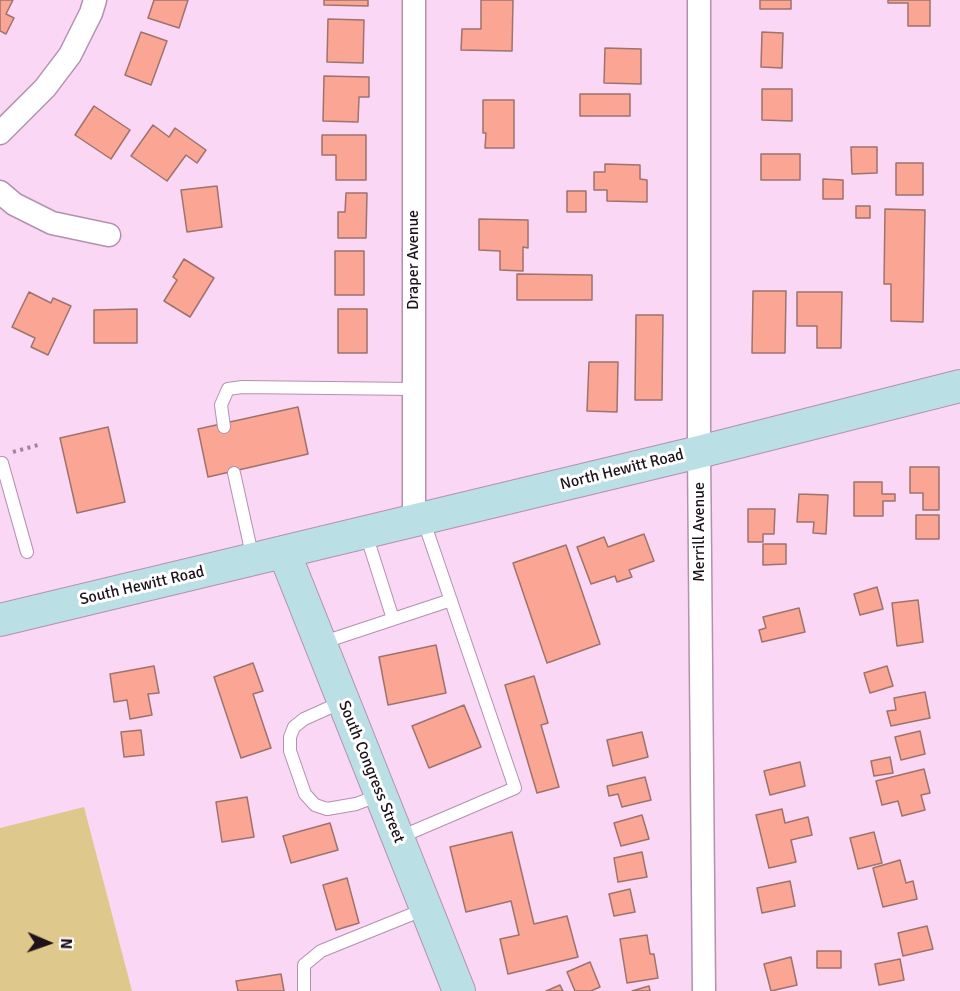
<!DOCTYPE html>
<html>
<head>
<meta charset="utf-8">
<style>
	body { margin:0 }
	#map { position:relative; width:960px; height:991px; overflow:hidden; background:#fad7f5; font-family:Signika,sans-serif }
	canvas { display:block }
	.north { position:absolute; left:18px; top:913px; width:60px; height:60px; -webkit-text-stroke:4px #fff; paint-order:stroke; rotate:92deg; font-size:16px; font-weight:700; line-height:24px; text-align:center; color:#1d111b }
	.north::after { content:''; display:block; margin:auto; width:21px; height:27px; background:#1d111b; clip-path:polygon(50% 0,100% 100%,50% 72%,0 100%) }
</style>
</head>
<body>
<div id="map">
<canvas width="960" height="991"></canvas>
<div class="north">N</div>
</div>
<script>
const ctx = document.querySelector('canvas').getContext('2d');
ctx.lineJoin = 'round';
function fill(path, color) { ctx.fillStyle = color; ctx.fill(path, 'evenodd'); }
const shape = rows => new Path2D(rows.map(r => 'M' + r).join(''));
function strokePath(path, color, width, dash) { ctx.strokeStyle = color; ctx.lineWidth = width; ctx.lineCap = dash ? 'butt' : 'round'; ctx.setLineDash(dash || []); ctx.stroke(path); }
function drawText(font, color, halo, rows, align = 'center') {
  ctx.font = font + ' Signika,sans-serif'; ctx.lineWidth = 6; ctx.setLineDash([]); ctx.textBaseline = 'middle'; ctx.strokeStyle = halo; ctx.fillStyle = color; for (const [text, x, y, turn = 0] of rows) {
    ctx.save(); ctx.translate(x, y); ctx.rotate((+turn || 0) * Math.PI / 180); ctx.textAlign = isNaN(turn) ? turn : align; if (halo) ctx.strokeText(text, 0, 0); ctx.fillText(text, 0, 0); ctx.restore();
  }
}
fill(shape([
	[84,807,132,991,0,991,0,828]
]), '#dec88b');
const building = shape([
	[0,0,13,0,6,14,14,18,6,34,0,31,0,0],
	[154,0,188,0,179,28,148,18,154,0],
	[324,0,368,0,368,6,324,5,324,0],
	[481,0,513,0,512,51,461,50,462,29,481,29,481,0],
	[760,0,791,0,791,9,760,9,760,0],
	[888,0,930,0,930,26,908,26,908,3,888,3,888,0],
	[328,19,364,20,363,63,327,62,328,19],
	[141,32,167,41,151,85,125,75,141,32],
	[762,32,783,33,782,68,761,67,762,32],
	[605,48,641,49,641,84,604,83,605,48],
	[324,76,369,77,369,97,359,97,358,122,323,121,324,76],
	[762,89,792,89,792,121,762,120,762,89],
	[580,94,630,94,630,116,580,116,580,94],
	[483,100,514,100,514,148,485,148,486,133,483,133,483,100],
	[94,106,130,130,111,159,75,135,94,106],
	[153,125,169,137,175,128,206,150,197,163,186,155,167,181,131,156,153,125],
	[322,135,366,135,366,180,336,180,336,155,322,155,322,135],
	[851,147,877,147,877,173,852,174,851,147],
	[761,154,800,154,800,180,761,180,761,154],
	[896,163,923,163,923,195,896,195,896,163],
	[605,164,640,165,640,179,647,180,647,202,607,201,607,190,594,190,594,172,605,172,605,164],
	[823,179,843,180,843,199,823,199,823,179],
	[217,186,222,227,187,232,181,190,217,186],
	[567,191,586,191,586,212,567,212,567,191],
	[346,193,367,193,366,238,338,238,338,212,345,212,346,193],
	[856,206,870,206,870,218,856,218,856,206],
	[885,209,925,210,923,322,891,321,891,284,884,284,885,209],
	[479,219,528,220,528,248,523,247,523,271,500,270,500,251,479,250,479,219],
	[335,251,364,251,364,295,335,295,335,251],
	[184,259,214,278,190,317,164,301,177,280,173,277,184,259],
	[517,274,592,275,592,300,517,300,517,274],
	[753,291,786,291,785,353,752,353,753,291],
	[29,292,51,303,53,298,71,306,48,355,31,347,35,338,12,327,29,292],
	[797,292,842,292,841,348,817,348,817,326,797,326,797,292],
	[137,309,137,343,94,343,94,310,137,309],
	[338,309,367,309,367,353,338,353,338,309],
	[636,315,663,315,662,400,635,400,636,315],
	[589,362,618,362,617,412,587,411,589,362],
	[298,407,308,454,208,477,198,429,298,407],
	[108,427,125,502,77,513,60,438,108,427],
	[910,467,939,467,939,510,923,510,923,493,910,493,910,467],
	[854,482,882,482,882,494,895,494,895,501,883,501,883,516,854,516,854,482],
	[799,494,828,495,826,534,813,533,814,522,797,522,799,494],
	[748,509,775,509,774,534,763,534,763,542,748,542,748,509],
	[916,515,939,515,939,539,916,539,916,515],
	[644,534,654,561,629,570,632,577,617,582,615,576,591,584,577,547,604,537,608,547,644,534],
	[763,544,786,544,786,564,763,565,763,544],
	[566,545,600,644,547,663,513,563,566,545],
	[877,587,883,609,860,615,854,594,877,587],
	[918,600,923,642,897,646,892,603,918,600],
	[799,608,805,632,762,642,759,630,766,628,763,617,799,608],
	[436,645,446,693,388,705,379,657,436,645],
	[253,663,263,691,253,694,271,748,241,758,214,677,253,663],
	[154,666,159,693,148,694,152,715,130,719,127,700,114,702,110,674,154,666],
	[887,666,893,686,870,693,864,673,887,666],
	[534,676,548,723,541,725,559,787,537,793,505,685,534,676],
	[925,692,930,718,891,726,887,711,896,710,894,698,925,692],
	[464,705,481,747,429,768,412,726,464,705],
	[141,730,144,755,124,757,121,732,141,730],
	[920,731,925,754,901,760,895,737,920,731],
	[642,732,648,757,613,766,607,740,642,732],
	[890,757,893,773,874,776,871,761,890,757],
	[800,762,805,786,770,795,764,771,800,762],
	[924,769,930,793,921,795,925,810,902,816,898,801,882,805,876,781,924,769],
	[645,777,651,800,622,807,618,794,609,796,607,786,645,777],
	[247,797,254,837,222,842,216,802,247,797],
	[782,809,785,823,808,817,812,835,791,840,796,862,769,868,756,815,782,809],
	[642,815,649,839,621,846,614,823,642,815],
	[330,823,338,850,291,863,283,836,330,823],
	[512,832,534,924,567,916,578,957,508,974,500,939,519,935,511,901,466,912,450,847,512,832],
	[874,832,882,863,858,869,850,838,874,832],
	[642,852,647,877,618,882,614,858,642,852],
	[900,860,906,883,913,881,917,899,883,907,873,868,900,860],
	[347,878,359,923,336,930,323,885,347,878],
	[790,881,795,906,762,913,757,888,790,881],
	[630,889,635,912,614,916,609,894,630,889],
	[927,926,933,949,903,956,898,933,927,926],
	[647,935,650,954,654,954,658,978,627,983,620,939,647,935],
	[817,951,841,951,841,968,817,968,817,951],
	[791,957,797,985,771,991,764,964,791,957],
	[900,959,904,980,879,985,875,964,900,959],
	[590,962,600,987,591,991,575,991,567,972,590,962],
	[281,974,284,991,238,991,236,981,281,974],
	[560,985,563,991,546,991,560,985],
	[649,986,650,991,632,991,649,986]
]);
fill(building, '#fba595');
strokePath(building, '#9d736b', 1.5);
const lane = shape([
	[224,427,221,405,228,389,242,387,415,389],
	[0,464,2,463,27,552],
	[234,473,253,559],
	[366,534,393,619],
	[321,643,451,600],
	[342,702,304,719,294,727,290,737,290,751,305,794,315,805,327,809,356,804,380,795],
	[398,838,515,788,423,519],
	[304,991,304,965,321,951,425,909]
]);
const street = shape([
	[414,0,414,521],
	[699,0,699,452,704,991],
	[0,133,45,88,70,55,91,13,95,0],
	[0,192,14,204,52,223,109,235]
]);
const secondary = shape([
	[284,552,459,991],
	[0,620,699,452,960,386]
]);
strokePath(lane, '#b291ad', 14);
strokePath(street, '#b291ad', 25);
strokePath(secondary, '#b291ad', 34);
strokePath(shape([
	[13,452,38,445]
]), '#a0869c', 4, [3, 4.5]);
strokePath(lane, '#fff', 12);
strokePath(street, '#fff', 22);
strokePath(secondary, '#bae0e6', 32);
drawText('16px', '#1d111b', '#fff', [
	["Draper Avenue",414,260,-90],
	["North Hewitt Road",622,470,-14],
	["Merrill Avenue",700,532,-90],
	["South Hewitt Road",142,586,-13],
	["South Congress Street",371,772,68]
]);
</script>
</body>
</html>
